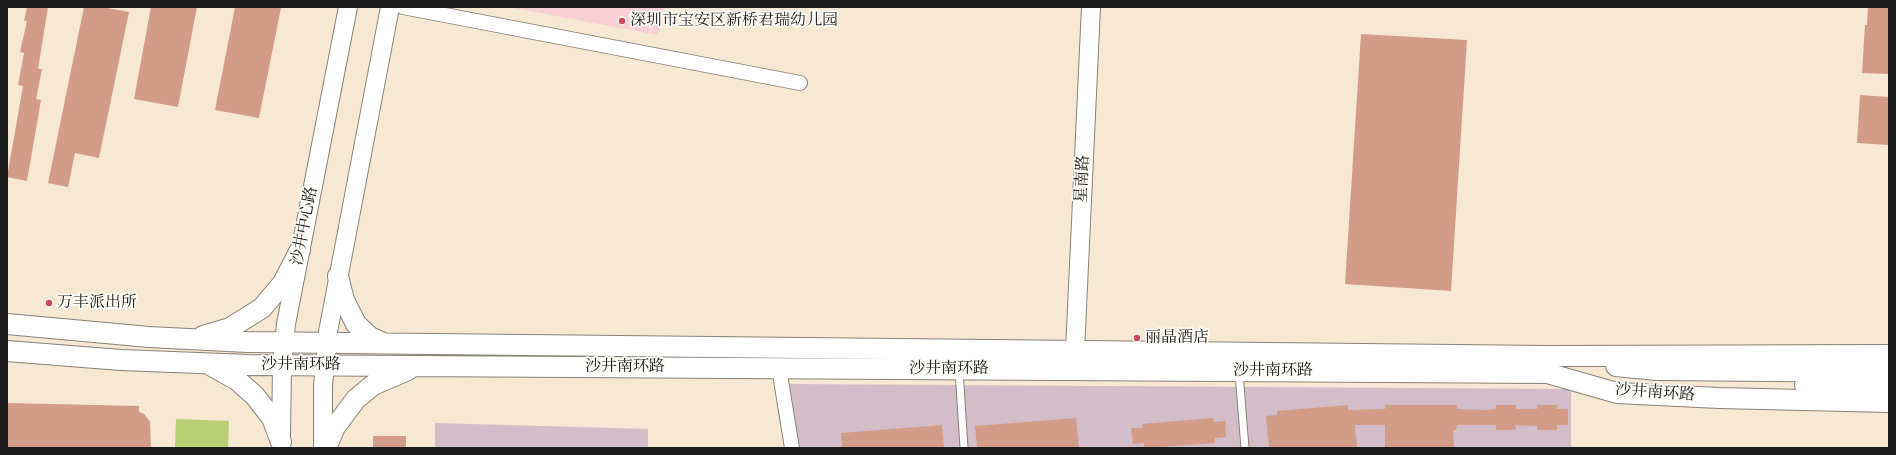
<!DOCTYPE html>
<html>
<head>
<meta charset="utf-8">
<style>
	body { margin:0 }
	#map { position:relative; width:1896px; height:455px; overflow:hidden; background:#f6e8d3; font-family:"Libre Bodoni",serif }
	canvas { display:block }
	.frame { position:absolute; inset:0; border:8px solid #1c1c1c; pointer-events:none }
</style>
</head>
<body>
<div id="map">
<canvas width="1896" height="455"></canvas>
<div class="frame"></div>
</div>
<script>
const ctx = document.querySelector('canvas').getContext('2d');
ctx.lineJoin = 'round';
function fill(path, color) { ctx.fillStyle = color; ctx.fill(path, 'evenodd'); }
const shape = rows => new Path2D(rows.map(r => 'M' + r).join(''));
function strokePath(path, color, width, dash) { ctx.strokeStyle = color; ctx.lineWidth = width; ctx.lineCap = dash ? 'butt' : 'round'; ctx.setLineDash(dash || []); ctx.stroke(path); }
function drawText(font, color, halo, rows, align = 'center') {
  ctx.font = font + ' "Libre Bodoni","Noto Serif SC",serif'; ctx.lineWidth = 3.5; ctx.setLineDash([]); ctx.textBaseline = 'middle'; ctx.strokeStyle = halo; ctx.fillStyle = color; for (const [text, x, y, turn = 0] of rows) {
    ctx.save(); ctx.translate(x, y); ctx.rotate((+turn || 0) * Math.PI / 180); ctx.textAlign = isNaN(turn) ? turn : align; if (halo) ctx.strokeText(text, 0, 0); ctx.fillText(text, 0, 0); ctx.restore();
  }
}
fill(shape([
	[509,7,664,7,658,35]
]), '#f7cfd4');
fill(shape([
	[789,384,1571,389,1571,448,800,448],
	[435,423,648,429,648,448,435,448]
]), '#d2bdc8');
fill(shape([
	[176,419,229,421,228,448,175,448]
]), '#b8ce73');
fill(shape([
	[27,7,48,7,38,69,42,69,36,99,41,100,27,181,7,177,23,86,18,85,24,53,20,52,27,21,24,21],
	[84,7,102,7,129,12,99,158,75,153,68,187,48,183],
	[151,7,197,7,178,107,134,99],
	[235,7,281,8,259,118,215,110],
	[1868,7,1889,7,1889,74,1862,73,1865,25,1867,25],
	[1361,34,1467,40,1451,291,1345,284],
	[1860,95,1889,97,1889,145,1857,143],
	[7,403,139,406,139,412,144,414,150,422,151,448,7,448],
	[1348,405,1348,410,1385,409,1385,405,1457,405,1457,409,1485,410,1496,409,1496,405,1516,405,1516,409,1537,409,1537,405,1557,405,1557,409,1568,409,1568,425,1557,425,1557,430,1537,430,1537,426,1515,425,1516,430,1496,430,1496,425,1457,425,1456,430,1453,430,1454,448,1385,448,1385,425,1355,425,1357,448,1269,448,1266,416,1277,415,1277,411],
	[1076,418,1079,448,977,448,975,426],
	[1213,418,1214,422,1225,421,1226,437,1215,438,1215,443,1147,448,1144,448,1144,443,1133,444,1131,428,1143,428,1142,424],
	[942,425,944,448,842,448,841,433],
	[373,436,406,436,406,448,373,448]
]), '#d39c89');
const service = shape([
	[959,370,964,448],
	[1239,373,1245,448]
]);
const minor = shape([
	[403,7,800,83],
	[779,368,792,448]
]);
const tertiary = shape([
	[1075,351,1091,7],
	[281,438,282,365,286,324,348,7],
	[323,448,323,386,328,332,390,7]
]);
const secondary = shape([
	[338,276,344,300,356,324,370,337,383,343],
	[7,324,149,337,247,342,1547,356,1889,355],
	[203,336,230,328,262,308,283,283,300,250],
	[7,351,121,360,249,365,1547,373,1617,393,1719,398,1889,402],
	[210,365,237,380,255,396,272,418,281,442],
	[1616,366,1657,370,1889,372],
	[1805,385,1889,386],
	[326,448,335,427,356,399,373,385,408,370]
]);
strokePath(service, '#898278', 9);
strokePath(minor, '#898278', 16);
strokePath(tertiary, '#898278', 20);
strokePath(secondary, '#898278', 22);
strokePath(service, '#fff', 7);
strokePath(minor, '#fff', 14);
strokePath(tertiary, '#fff', 18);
strokePath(secondary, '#fff', 20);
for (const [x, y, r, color] of [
	[622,21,4,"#d1495b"],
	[49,303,4,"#d1495b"],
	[1137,338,4,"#d1495b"]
]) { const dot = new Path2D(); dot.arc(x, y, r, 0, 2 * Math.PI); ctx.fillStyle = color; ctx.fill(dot); strokePath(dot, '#fdfcf7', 1.5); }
drawText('16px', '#1c1c1c', '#fdfcf7', [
	["深圳市宝安区新桥君瑞幼儿园",630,21],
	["万丰派出所",57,303],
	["丽晶酒店",1145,338]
], 'left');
drawText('16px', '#1c1c1c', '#fdfcf7', [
	["星南路",1083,179,-87],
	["沙井中心路",305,226,-79],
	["沙井南环路",301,365],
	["沙井南环路",625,367],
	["沙井南环路",949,369],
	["沙井南环路",1273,371],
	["沙井南环路",1655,393,4]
]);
</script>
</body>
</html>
